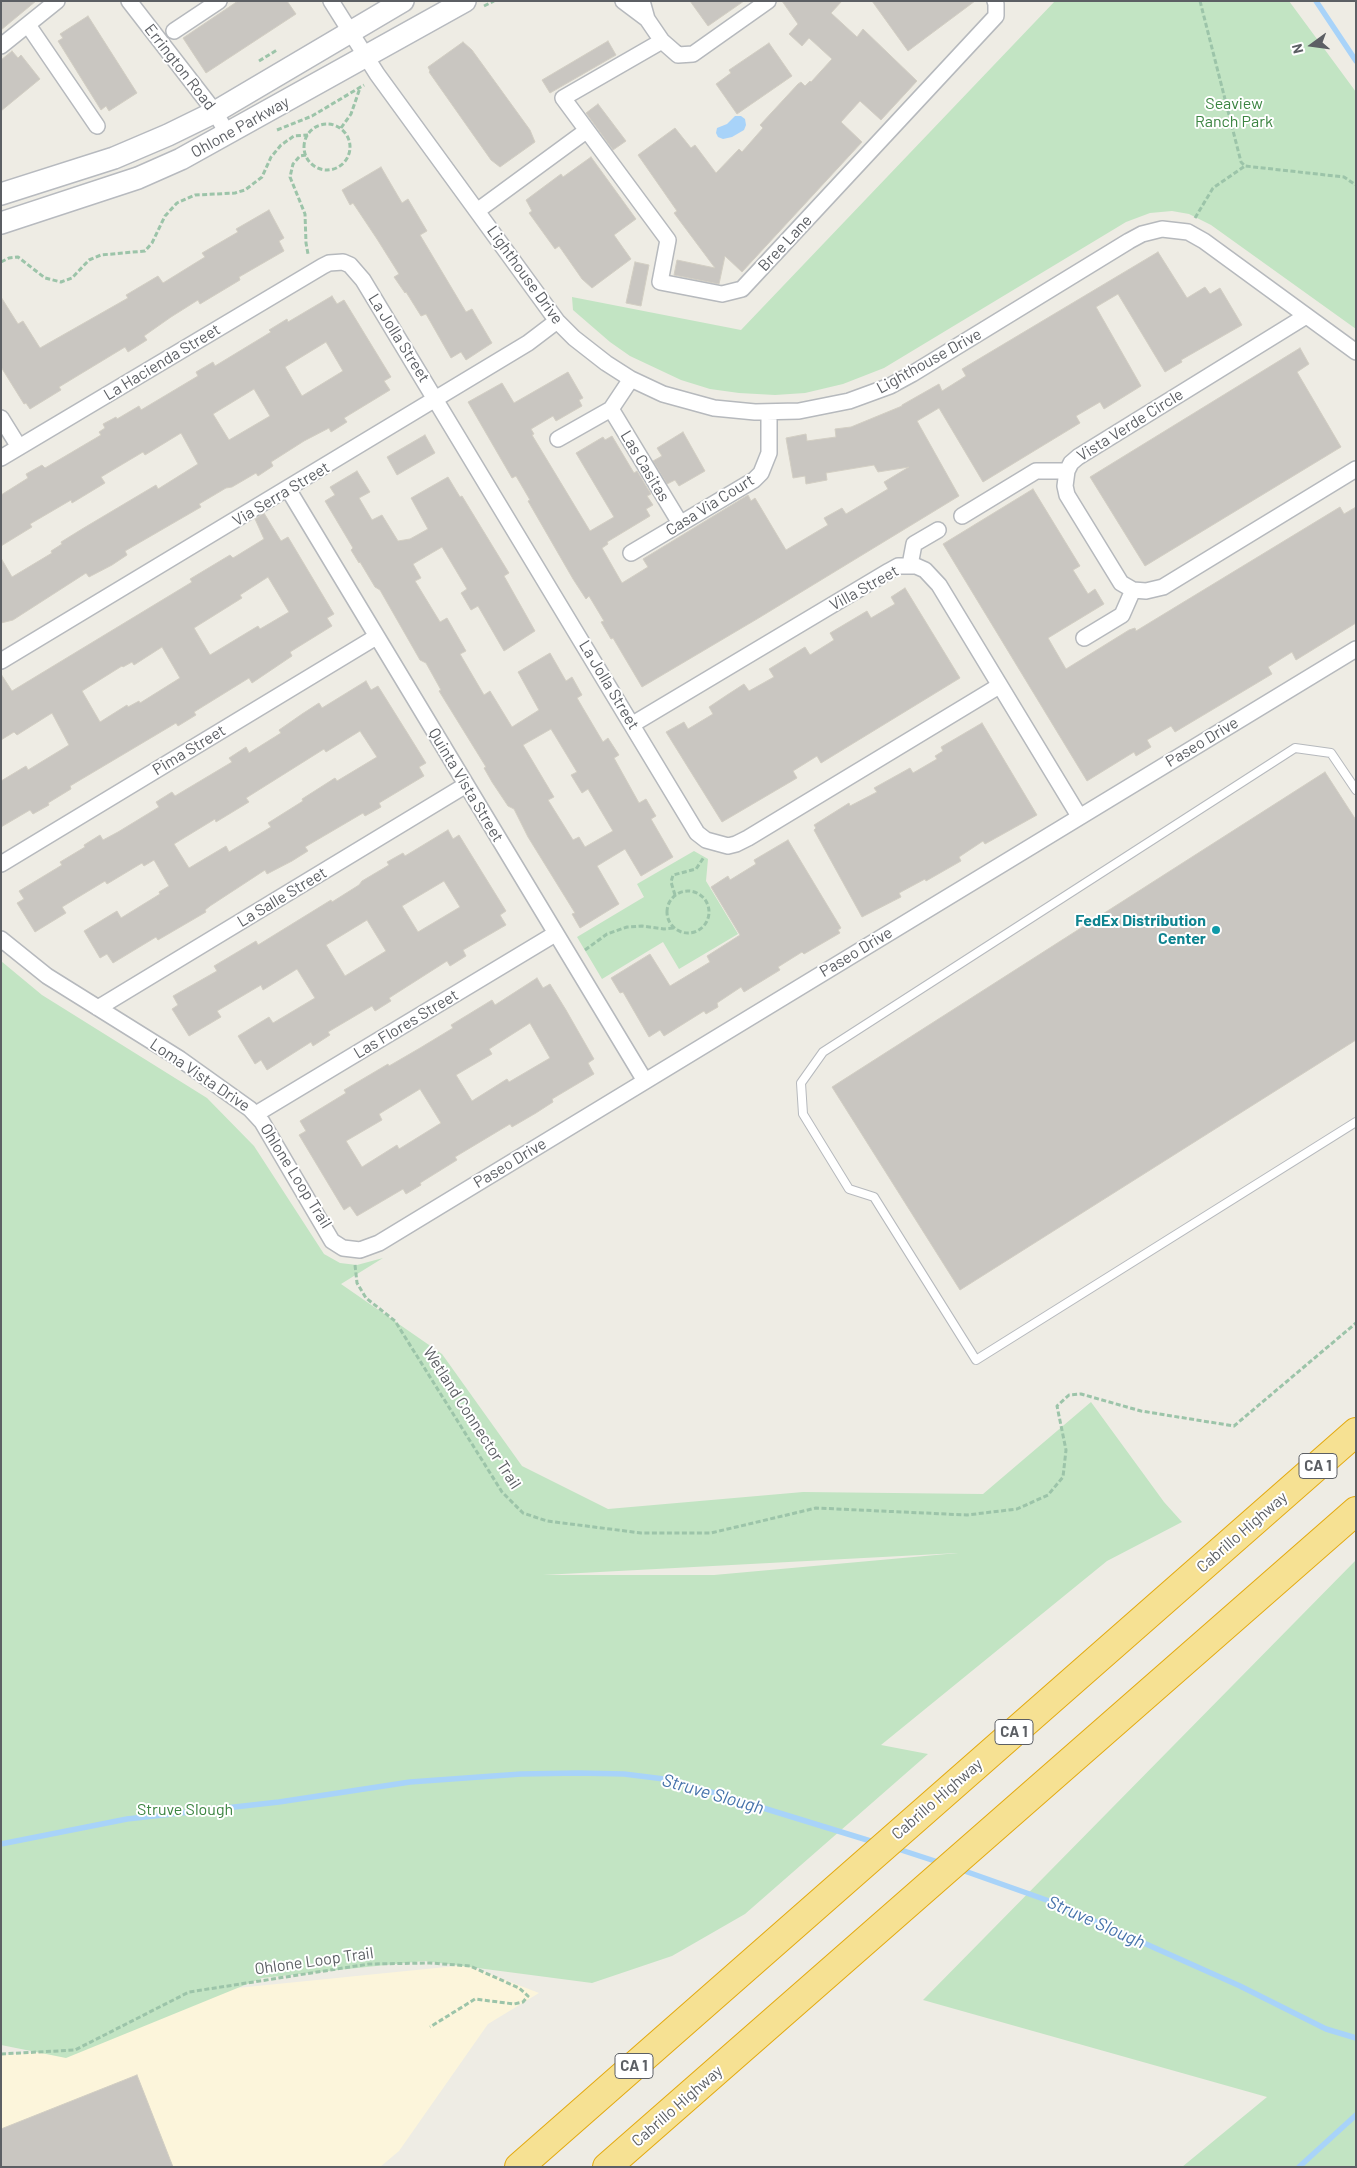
<!DOCTYPE html>
<html>
<head>
<meta charset="utf-8">
<style>
	body { margin:0 }
	#map { position:relative; width:1357px; height:2168px; overflow:hidden; background:#eeece4; font-family:Barlow,sans-serif }
	canvas { display:block }
	.frame { position:absolute; inset:0; border:2px solid #5c5f64; pointer-events:none }
	.north { position:absolute; left:1287px; top:20px; width:50px; height:50px; -webkit-text-stroke:4px #fff; paint-order:stroke; rotate:256deg; font-size:14px; font-weight:700; line-height:20px; text-align:center; color:#5c5f64 }
	.north::after { content:''; display:block; margin:auto; width:18px; height:22px; background:#5c5f64; clip-path:polygon(50% 0,100% 100%,50% 72%,0 100%) }
</style>
</head>
<body>
<div id="map">
<canvas width="1357" height="2168"></canvas>
<div class="frame"></div>
<div class="north">N</div>
</div>
<script>
const ctx = document.querySelector('canvas').getContext('2d');
ctx.lineJoin = 'round';
function fill(path, color) { ctx.fillStyle = color; ctx.fill(path, 'evenodd'); }
const shape = rows => new Path2D(rows.map(r => 'M' + r).join(''));
function strokePath(path, color, width, dash) { ctx.strokeStyle = color; ctx.lineWidth = width; ctx.lineCap = dash ? 'butt' : 'round'; ctx.setLineDash(dash || []); ctx.stroke(path); }
function drawText(font, color, halo, rows, align = 'center') {
  ctx.font = font + ' Barlow,sans-serif'; ctx.lineWidth = 4; ctx.setLineDash([]); ctx.textBaseline = 'middle'; ctx.strokeStyle = halo; ctx.fillStyle = color; for (const [text, x, y, turn = 0] of rows) {
    ctx.save(); ctx.translate(x, y); ctx.rotate((+turn || 0) * Math.PI / 180); ctx.textAlign = isNaN(turn) ? turn : align; if (halo) ctx.strokeText(text, 0, 0); ctx.fillText(text, 0, 0); ctx.restore();
  }
}
fill(shape([
	[466,1965,539,1993,488,2024,399,2151,380,2167,1,2167,1,2055,75,2050,217,1990]
]), '#fcf5db');
fill(shape([
	[1055,1,1289,1,1356,92,1356,329,1211,225,1189,214,1172,211,1150,213,1126,222,884,368,843,384,805,393,775,395,739,393,710,389,681,380,630,356,610,342,573,310,572,297,741,330],
	[694,851,708,859,706,881,738,934,679,969,663,942,602,979,577,937,644,897,637,884],
	[1,961,42,995,207,1098,254,1146,324,1254,340,1263,357,1265,383,1258,341,1284,442,1354,522,1466,608,1509,803,1492,983,1494,1091,1402,1164,1502,1182,1522,1107,1561,881,1745,928,1754,745,1914,672,1956,592,1983,424,1961,262,1978,66,2058,1,2045],
	[958,1553,714,1575,542,1575,543,1575],
	[1356,1560,1356,2167,1182,2167,1267,2097,923,2000]
]), '#c2e4c3');
fill(shape([
	[735,116,741,116,745,119,746,125,744,130,732,137,723,139,718,137,716,133,717,128,727,124]
]), '#a8d3f9');
strokePath(shape([
	[1316,1,1356,61],
	[1,1844,127,1819,279,1802,410,1782,521,1774,578,1773,624,1774,672,1780,877,1843],
	[895,1848,941,1863],
	[959,1869,1052,1902,1240,1986,1326,2029,1356,2038],
	[1299,2167,1356,2115]
]), '#a8d3f9', 5.5);
const building = shape([
	[1,1,36,1,1,30,1,1],
	[238,1,287,1,296,14,206,73,183,38,238,1],
	[690,1,744,1,708,26,690,1],
	[782,1,842,1,831,13,857,37,863,29,917,81,881,120,860,101,841,122,862,142,742,272,725,256,719,284,674,275,677,260,715,268,674,213,677,211,638,155,675,128,691,148,695,145,716,173,739,149,742,152,763,128,760,125,798,84,801,82,805,86,810,81,811,82,832,59,809,38,802,46,789,34,798,24,782,1],
	[872,1,975,1,908,51,872,1],
	[88,16,137,93,109,111,106,106,101,110,58,41,63,38,60,34,88,16],
	[608,41,616,55,550,93,542,80,608,41],
	[463,42,472,50,530,130,535,142,500,167,491,160,429,72,430,71,428,67,463,42],
	[769,43,792,76,737,114,716,84,731,73,729,70,769,43],
	[12,51,18,58,21,55,40,79,1,111,1,60,12,51],
	[598,104,626,141,613,150,586,113,598,104],
	[591,157,636,219,614,235,631,259,592,288,582,279,559,246,555,249,529,213,532,211,526,200,561,174,563,177,591,157],
	[381,167,402,203,408,199,427,231,420,235,466,312,472,309,492,343,466,360,461,352,451,358,426,314,421,316,406,292,405,293,394,277,399,274,377,239,353,203,350,205,342,190,381,167],
	[269,210,284,238,279,241,284,251,239,277,240,280,200,304,198,300,171,317,144,336,147,340,128,352,125,347,59,387,61,390,30,409,26,403,24,404,1,367,1,297,18,324,23,321,40,348,128,298,126,295,158,276,163,283,205,257,202,253,238,232,236,229,269,210],
	[1158,252,1187,298,1205,287,1210,294,1220,288,1242,325,1181,360,1182,362,1165,372,1118,294,1096,307,1141,386,1104,409,1100,402,1076,416,1080,423,983,482,939,408,917,421,959,496,757,619,642,687,613,638,611,639,601,622,604,621,589,596,586,599,573,579,528,501,530,500,516,476,512,478,468,402,502,383,514,403,568,372,583,398,579,400,582,406,556,421,553,416,531,429,534,434,532,435,590,531,614,517,576,453,603,437,605,440,612,436,634,473,637,471,651,494,647,496,653,505,646,509,650,516,607,542,608,544,602,548,622,583,648,567,643,559,748,495,751,501,755,498,786,550,828,525,824,518,842,508,846,514,888,489,884,482,909,467,878,472,874,465,826,473,827,480,806,484,805,476,793,478,786,438,806,434,807,441,836,437,835,429,851,427,902,406,902,405,939,384,942,391,966,376,962,369,1158,252],
	[635,262,649,265,641,306,626,303,635,262],
	[332,296,337,304,344,300,391,377,384,381,390,390,344,418,347,422,331,432,329,428,304,441,271,462,273,466,258,476,256,473,232,487,226,488,199,504,201,507,125,551,127,555,112,565,89,577,86,573,13,620,1,623,1,558,12,577,52,553,51,551,62,544,61,542,82,529,156,485,158,489,198,464,181,433,145,455,143,452,101,477,105,483,72,503,71,500,30,524,32,527,1,546,1,495,28,478,26,474,42,465,45,468,101,435,99,432,105,428,103,424,116,417,117,419,139,406,141,410,198,376,196,372,213,362,215,366,271,332,269,330,287,319,288,322,332,296],
	[326,342,343,371,302,396,285,367,326,342],
	[254,389,270,416,229,440,213,414,254,389],
	[1300,348,1309,364,1297,372,1341,447,1145,566,1090,477,1300,348],
	[683,432,705,471,679,486,675,480,667,484,653,461,662,456,657,448,683,432],
	[425,435,435,453,397,475,387,457,425,435],
	[357,471,370,492,359,498,372,520,382,515,398,541,410,539,428,529,411,498,448,477,460,497,462,496,509,573,504,576,535,631,504,651,478,606,471,610,461,593,467,589,442,547,413,564,421,578,415,581,440,622,447,618,466,651,460,654,484,695,490,691,512,727,539,710,518,672,550,653,566,681,572,677,582,695,577,698,603,742,608,738,619,755,614,758,639,803,646,799,656,816,651,819,673,857,641,876,625,849,597,866,619,904,580,928,572,914,575,913,528,837,514,809,508,806,492,782,484,768,486,767,439,691,441,690,426,663,420,660,380,590,375,587,360,562,359,563,351,550,353,548,325,501,335,495,330,487,357,471],
	[551,729,577,772,571,775,582,793,588,789,613,831,585,847,579,837,573,840,548,800,554,797,523,745,551,729],
	[1033,489,1080,566,1073,570,1088,594,1095,589,1104,604,1048,638,1066,669,1129,630,1135,628,1136,631,1340,507,1344,514,1356,507,1356,623,1296,660,1292,652,1268,667,1272,674,1252,686,1175,732,1171,726,1147,740,1151,747,1136,756,1134,752,1087,781,943,544,1033,489],
	[264,513,281,541,288,537,334,614,327,618,332,626,290,652,292,656,252,683,249,678,194,712,196,715,178,726,176,723,70,786,71,789,48,803,49,805,33,814,30,810,1,827,1,781,26,766,28,770,69,745,52,713,17,735,14,732,1,740,1,674,12,691,192,582,190,579,230,555,233,558,264,539,255,519,264,513],
	[268,577,289,612,260,629,258,626,210,655,194,628,242,598,240,595,268,577],
	[162,647,180,678,140,703,139,701,128,707,127,705,100,722,82,691,122,666,123,667,132,662,134,665,162,647],
	[905,588,960,678,821,763,817,756,793,771,797,778,722,822,666,732,684,722,688,729,713,714,709,707,727,695,744,684,749,691,774,677,769,669,805,647,810,655,834,640,830,633,867,611,871,618,895,604,891,597,905,588],
	[366,681,371,690,378,686,408,734,426,763,419,767,424,776,379,803,381,807,365,816,363,813,305,847,308,851,292,861,267,874,265,870,210,906,205,910,206,912,158,940,156,937,113,963,107,954,100,958,84,931,117,911,121,918,160,894,159,892,169,886,154,860,144,866,142,863,107,884,105,881,62,907,66,913,35,932,17,903,24,899,19,891,62,865,60,862,85,847,84,845,100,835,103,840,118,832,159,807,156,802,172,792,175,796,232,762,229,758,246,747,249,753,281,733,279,730,302,714,319,703,322,708,366,681],
	[360,731,377,757,337,781,335,778,302,799,303,801,268,823,271,827,229,852,226,846,189,868,174,844,215,819,216,822,249,802,246,798,324,749,326,752,360,731],
	[982,723,1037,815,985,844,983,841,959,857,961,861,926,881,925,879,899,893,901,897,862,917,814,830,816,828,814,825,849,803,850,806,877,792,874,788,910,768,913,773,937,759,935,756,943,751,941,747,982,723],
	[1325,772,1356,820,1356,1040,960,1290,832,1087,1325,772],
	[448,830,453,839,459,835,506,911,500,915,506,925,463,950,466,956,450,966,447,961,389,998,391,1001,375,1011,372,1006,328,1032,330,1035,313,1046,311,1042,267,1070,261,1060,255,1064,238,1036,269,1017,273,1023,315,998,297,969,263,990,261,985,217,1011,221,1017,189,1036,172,1009,178,1005,173,996,217,971,214,966,256,941,258,945,331,900,332,902,359,885,362,881,389,865,387,862,403,853,405,856,448,830],
	[444,881,460,907,418,932,402,906,444,881],
	[367,920,386,951,345,976,326,945,367,920],
	[788,840,841,928,838,930,840,933,804,954,802,952,778,967,780,970,744,992,741,987,717,1003,718,1007,706,1014,704,1011,664,1036,660,1030,649,1037,623,992,620,993,611,978,650,954,670,986,710,962,707,956,740,935,711,887,728,876,730,880,756,864,754,860,788,840],
	[537,978,543,988,550,984,566,1010,594,1059,588,1063,594,1074,552,1099,553,1102,536,1113,512,1127,510,1124,455,1157,457,1160,420,1183,421,1185,406,1194,403,1189,357,1216,350,1206,344,1210,299,1135,306,1131,300,1121,346,1093,344,1090,388,1064,389,1066,420,1048,453,1028,451,1025,492,1000,495,1005,537,978],
	[530,1023,550,1058,509,1082,507,1079,472,1101,456,1075,492,1054,489,1049,530,1023],
	[420,1089,441,1123,399,1149,397,1145,362,1167,346,1141,382,1120,379,1114,420,1089],
	[137,2075,173,2167,1,2167,1,2129,137,2075]
]);
fill(building, '#c9c6c1');
strokePath(building, '#d2cec3', 1);
const lane = shape([
	[1356,790,1331,753,1295,748,823,1052,801,1083,803,1114,849,1189,874,1197,976,1360,1356,1122]
]);
const street = shape([
	[129,1,215,112,228,135],
	[331,1,377,74,557,321,574,338,606,363,631,379,663,394,714,408,755,412,799,411,849,401,890,386,912,374,1129,241,1142,234,1162,229,1188,232,1204,241,1356,352],
	[623,1,647,19],
	[642,1,647,19,662,41],
	[768,1,693,54,678,55,662,41,563,98,668,240,660,282,722,294,742,289,996,16,996,4,995,1],
	[28,25,97,126],
	[174,31,219,1],
	[1,46,57,1],
	[477,211,586,131],
	[1306,316,1078,457,1071,463,1067,471,1065,486,1067,495,1121,583,1133,590,1146,591,1163,587,1356,469],
	[611,409,680,523],
	[1,418,19,447],
	[558,439,611,409,631,379],
	[1,458,323,266,329,263,343,262,350,265,363,280,697,833,706,840,728,846,736,844,748,838,999,686],
	[288,489,645,1081],
	[962,516,1036,471,1067,471],
	[631,553,754,480,761,473,769,453,769,413],
	[910,565,914,544,938,530],
	[1084,638,1122,615,1133,590],
	[1,661,528,343,557,321],
	[633,724,889,571,898,566,916,566,925,570,939,585,1079,816],
	[1,864,376,637],
	[1,939,47,976,180,1059,250,1109,262,1122,332,1241,343,1248,360,1250,379,1243,1356,649],
	[98,1008,466,785],
	[256,1114,555,934]
]);
const secondary = shape([
	[1,194,114,158,168,135,215,112,403,1],
	[1,223,138,178,181,159,465,1]
]);
const highway = shape([
	[519,2167,1356,1432],
	[607,2167,1356,1511]
]);
strokePath(lane, '#b6b9bd', 10);
strokePath(street, '#b6b9bd', 18);
strokePath(secondary, '#b7babf', 24);
strokePath(highway, '#e3a90f', 30);
strokePath(shape([
	[1200,1,1241,162,1245,166,1344,177,1356,185],
	[484,6,494,1],
	[259,61,277,50],
	'304 147a23 23 0 1 1 46 0a23 23 0 1 1-46 0Z',
	[341,128,351,114,360,88],
	[277,130,312,116,364,85],
	[306,155,300,156,293,164,290,177,305,214,306,243,308,254],
	[1195,218,1213,188,1245,166],
	[1,262,9,258,18,257,45,278,61,282,72,278,89,260,101,255,145,251,152,243,165,216,177,203,195,195,235,193,245,190,262,177,271,157,281,145,294,136,308,135],
	'667 912a21 21 0 1 1 42 0a21 21 0 1 1-42 0Z',
	[675,895,671,882,673,875,696,869,704,857],
	[585,950,607,934,627,927,642,926,664,929,674,928],
	[355,1265,357,1283,366,1298,395,1321,502,1492,523,1513,547,1521,641,1533,711,1533,816,1508,967,1515,1017,1509,1048,1495,1063,1477,1066,1450,1057,1406,1069,1395,1081,1394,1141,1411,1234,1426,1356,1323],
	[1,2054,75,2050,189,1992,369,1964,430,1963,470,1966,519,1988,528,1996,523,2002,514,2004,475,1999,430,2027]
]), '#9cc4a9', 3, [5, 2.5]);
strokePath(lane, '#fff', 8);
strokePath(street, '#fff', 15);
strokePath(secondary, '#fff', 21);
strokePath(highway, '#f6e193', 28);
for (const [x, y, r, color] of [
	[1216,930,5,"#0f9aa8"]
]) { const dot = new Path2D(); dot.arc(x, y, r, 0, 2 * Math.PI); ctx.fillStyle = color; ctx.fill(dot); strokePath(dot, '#fff', 2); }
for (const [x, y, w] of [
	[1318,1466,38],
	[1014,1732,38],
	[634,2066,38]
]) { const box = new Path2D(); box.roundRect(x - w / 2, y - 12.5, w, 25, 4); ctx.fillStyle = '#fff'; ctx.fill(box); strokePath(box, '#5c5f64', 1); }
drawText('bold 15px', '#5c5f64', null, [
	["CA 1",1318,1466],
	["CA 1",1014,1732],
	["CA 1",634,2066]
]);
drawText('16px', '#5c5f64', '#fff', [
	["Errington Road",180,67,52],
	["Ohlone Parkway",240,127,-29],
	["Bree Lane",785,243,-47],
	["Lighthouse Drive",525,275,54],
	["La Jolla Street",399,338,58],
	["Lighthouse Drive",929,361,-29],
	["La Hacienda Street",162,362,-31],
	["Vista Verde Circle",1130,425,-32],
	["Las Casitas",645,466,59],
	["Via Serra Street",281,494,-31],
	["Casa Via Court",710,505,-32],
	["Villa Street",864,588,-29],
	["La Jolla Street",609,685,59],
	["Paseo Drive",1202,742,-31],
	["Pima Street",189,750,-31],
	["Quinta Vista Street",466,785,59],
	["La Salle Street",282,897,-31],
	["Paseo Drive",856,952,-31],
	["Las Flores Street",406,1024,-31],
	["Loma Vista Drive",200,1075,34],
	["Paseo Drive",510,1163,-31],
	["Ohlone Loop Trail",296,1176,58],
	["Wetland Connector Trail",472,1418,57],
	["Cabrillo Highway",1242,1532,-41],
	["Cabrillo Highway",937,1799,-41],
	["Ohlone Loop Trail",314,1961,-8],
	["Cabrillo Highway",677,2106,-41]
]);
drawText('16px', '#3b8441', '#fff', [
	["Seaview",1234,104],
	["Ranch Park",1234,122],
	["Struve Slough",185,1810]
]);
drawText('bold 16px', '#0d838f', '#fff', [
	["FedEx Distribution",1206,921],
	["Center",1206,939]
], 'right');
drawText('italic 18px', '#4673ab', '#fff', [
	["Struve Slough",713,1794,16],
	["Struve Slough",1096,1922,24]
]);
</script>
</body>
</html>
